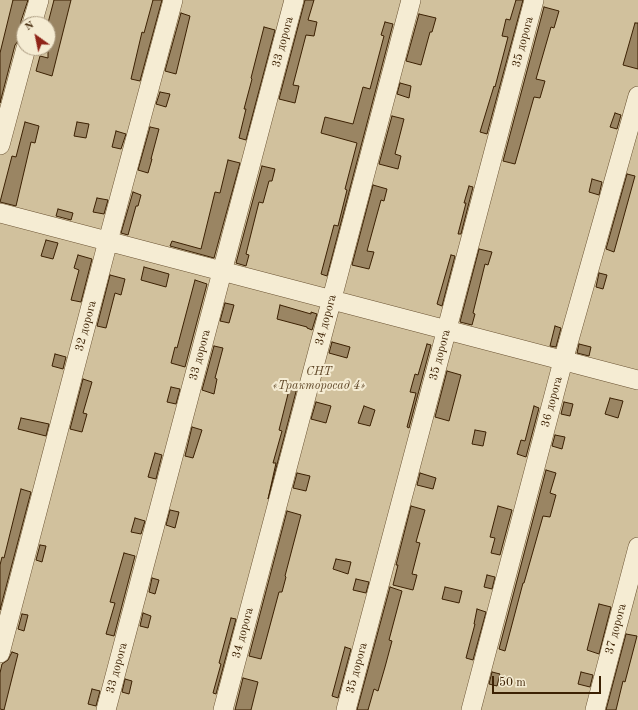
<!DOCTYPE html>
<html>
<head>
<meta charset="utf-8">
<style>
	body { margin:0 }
	#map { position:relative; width:638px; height:710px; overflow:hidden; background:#f0e2bc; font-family:"Old Standard TT",serif }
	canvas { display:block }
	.north { position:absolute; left:16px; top:16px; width:40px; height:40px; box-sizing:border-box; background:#f5ecd3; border:1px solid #ab9b80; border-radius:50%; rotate:327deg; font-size:11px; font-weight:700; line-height:16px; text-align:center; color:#3c2103 }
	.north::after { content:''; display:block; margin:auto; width:14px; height:18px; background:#8f2418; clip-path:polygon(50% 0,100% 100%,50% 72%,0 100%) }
	.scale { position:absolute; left:492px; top:676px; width:109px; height:18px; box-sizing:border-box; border:2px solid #3c2103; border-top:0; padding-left:5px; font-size:12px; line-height:14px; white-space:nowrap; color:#3c2103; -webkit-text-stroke:3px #f5ecd3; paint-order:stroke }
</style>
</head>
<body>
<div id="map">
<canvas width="638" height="710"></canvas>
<div class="north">N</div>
<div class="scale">50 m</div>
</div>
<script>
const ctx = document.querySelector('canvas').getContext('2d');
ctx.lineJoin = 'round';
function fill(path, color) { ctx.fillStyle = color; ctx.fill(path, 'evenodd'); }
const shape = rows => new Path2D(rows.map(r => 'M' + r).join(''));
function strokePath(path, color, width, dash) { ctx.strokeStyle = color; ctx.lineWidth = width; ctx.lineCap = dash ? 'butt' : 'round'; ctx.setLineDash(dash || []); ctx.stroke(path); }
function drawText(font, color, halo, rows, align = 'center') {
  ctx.font = font + ' "Old Standard TT",serif'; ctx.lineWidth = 4; ctx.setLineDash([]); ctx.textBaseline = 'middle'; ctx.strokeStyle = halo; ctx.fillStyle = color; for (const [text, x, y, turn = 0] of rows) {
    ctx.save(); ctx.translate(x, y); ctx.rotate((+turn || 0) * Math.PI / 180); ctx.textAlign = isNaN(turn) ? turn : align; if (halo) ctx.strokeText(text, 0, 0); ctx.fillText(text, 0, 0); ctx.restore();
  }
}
fill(shape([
	[0,0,638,0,638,710,0,710],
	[24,24,48,24,48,48,24,48]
]), '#d1c19d');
const building = shape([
	[13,0,28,0,21,21,21,26,23,30,21,39,18,41,15,45,0,103,0,53,13,0],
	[54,0,71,0,52,76,36,71,40,56,48,58,48,23,54,0],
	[153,0,162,0,140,81,131,79,142,32,144,33,153,0],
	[305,0,314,0,308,20,317,22,314,36,306,35,293,85,299,86,295,103,279,99,305,0],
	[516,0,523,0,487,134,480,132,494,86,495,87,508,37,502,36,506,19,510,20,516,0],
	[544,7,559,11,554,28,551,27,536,79,545,81,540,98,534,97,515,164,503,161,544,7],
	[181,13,190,16,176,74,165,71,181,13],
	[419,14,436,18,432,32,430,32,421,65,406,61,419,14],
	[385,22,393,24,327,276,321,274,334,225,338,226,347,190,345,189,357,143,321,133,325,117,353,124,363,87,370,89,384,36,381,35,385,22],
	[635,23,638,23,638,69,623,65,635,23],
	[264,27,275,30,246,140,239,138,246,109,244,109,252,79,251,78,264,27],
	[400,83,411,86,409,98,397,94,400,83],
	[160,92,170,94,166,107,156,104,160,92],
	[615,113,621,115,617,129,610,127,615,113],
	[392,116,404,119,395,154,401,156,398,169,379,164,392,116],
	[25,122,39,126,35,143,31,142,16,206,0,202,12,156,16,157,25,122],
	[77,122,89,124,86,138,74,136,77,122],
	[150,127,159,129,151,159,152,159,148,173,138,170,150,127],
	[116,131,126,134,121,149,112,147,116,131],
	[228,160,240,163,214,258,170,246,172,241,201,249,215,192,220,193,228,160],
	[262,166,275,169,272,181,269,181,263,203,259,202,246,254,249,255,246,266,236,263,262,166],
	[627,174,635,176,614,252,606,249,627,174],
	[592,179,602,182,599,195,589,192,592,179],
	[373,185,387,189,384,201,381,200,367,251,374,252,369,269,352,265,373,185],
	[469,186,473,187,461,234,458,234,466,203,464,203,469,186],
	[133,192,141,195,138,206,136,206,128,235,121,233,133,192],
	[97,198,108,200,104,214,93,212,97,198],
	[58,209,73,213,71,220,56,216,58,209],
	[46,240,58,243,53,259,41,256,46,240],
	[479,249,492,252,488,265,485,264,473,313,475,314,472,325,460,322,479,249],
	[78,255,92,259,81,302,71,300,79,270,74,268,78,255],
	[451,255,455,256,442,306,437,304,451,255],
	[144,267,169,274,166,287,141,280,144,267],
	[599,273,607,275,603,289,596,287,599,273],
	[110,275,125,279,121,295,115,293,106,328,97,326,110,275],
	[195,280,207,284,185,367,171,363,175,347,177,348,195,280],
	[225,303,234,305,229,323,220,321,225,303],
	[280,305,311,314,311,312,317,314,312,330,307,328,307,327,277,319,280,305],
	[555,326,561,328,556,347,550,346,555,326],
	[332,342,350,347,347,358,329,353,332,342],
	[427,344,431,345,409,428,407,427,416,393,410,392,415,374,418,375,427,344],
	[579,344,591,347,589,356,577,353,579,344],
	[214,346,223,348,215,378,217,379,214,394,202,390,214,346],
	[55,354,66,357,63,369,52,366,55,354],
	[447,371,461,375,449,421,435,417,447,371],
	[83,379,92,382,83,413,87,414,82,432,70,429,83,379],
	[291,382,298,384,268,499,276,463,273,463,282,431,279,430,291,382],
	[171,387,180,389,176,404,167,402,171,387],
	[610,398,623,401,618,418,605,414,610,398],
	[316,402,331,406,326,423,311,419,316,402],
	[564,402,573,404,570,416,561,414,564,402],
	[364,406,375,410,370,426,358,423,364,406],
	[534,406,539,408,526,457,517,454,521,440,525,441,534,406],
	[21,418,49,424,46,436,18,429,21,418],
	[192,427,202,430,193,458,185,456,192,427],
	[475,430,486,432,483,446,472,444,475,430],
	[555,435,565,437,562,449,552,446,555,435],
	[155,453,162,455,156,479,148,477,155,453],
	[546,470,556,473,550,493,556,495,550,517,543,516,524,583,523,583,505,651,499,649,546,470],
	[297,473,310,476,306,491,293,488,297,473],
	[420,473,436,478,433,489,417,485,420,473],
	[21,489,31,492,0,610,0,565,2,557,4,558,21,489],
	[411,506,425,510,416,542,420,543,412,574,417,575,413,590,393,585,398,565,396,565,411,506],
	[498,506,512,510,500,555,491,553,495,538,490,537,498,506],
	[170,510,179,512,175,528,166,525,170,510],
	[287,511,301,515,285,576,286,577,282,592,279,592,261,659,249,656,287,511],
	[135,518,145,521,141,534,131,532,135,518],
	[40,545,46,546,42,562,36,560,40,545],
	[124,553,135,556,114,636,106,634,115,603,110,602,124,553],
	[336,559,351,562,348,574,333,569,336,559],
	[487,575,495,577,492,589,484,587,487,575],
	[152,578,159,580,155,594,149,592,152,578],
	[356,579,369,582,366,593,353,590,356,579],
	[390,587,402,591,389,640,392,641,385,667,378,691,374,689,368,710,357,710,390,587],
	[445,587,462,591,459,603,442,599,445,587],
	[599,604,611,607,599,654,587,650,599,604],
	[477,609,486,612,473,660,466,658,475,624,474,624,477,609],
	[143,613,151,616,148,628,140,626,143,613],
	[22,614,28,615,24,631,18,629,22,614],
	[231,618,236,619,216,694,213,693,221,664,219,663,231,618],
	[626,634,637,636,625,682,623,681,616,710,606,710,626,634],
	[345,647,351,649,338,698,332,696,345,647],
	[12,652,18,654,4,710,0,709,0,673,2,664,8,660,12,652],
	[492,672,500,674,497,686,489,684,492,672],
	[581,672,593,675,590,687,578,684,581,672],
	[243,678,258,682,251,710,235,710,243,678],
	[125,679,132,681,129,694,122,692,125,679],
	[92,689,100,691,96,706,88,704,92,689]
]);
fill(building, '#9a8563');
strokePath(building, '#3c2103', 1);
const minor = shape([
	[32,24,39,0],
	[0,145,26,48],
	[0,213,638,380],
	[0,653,108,241,173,0],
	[106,710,294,0],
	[223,710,411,0],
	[346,710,534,0],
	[471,710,563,361,638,96],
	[595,710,638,547]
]);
strokePath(minor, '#695131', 20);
strokePath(minor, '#f5ecd3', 19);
drawText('12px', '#3c2103', '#f5ecd3', [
	["33 дорога",283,42,-75],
	["35 дорога",523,42,-75],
	["34 дорога",326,320,-75],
	["32 дорога",86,326,-75],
	["33 дорога",200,355,-75],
	["35 дорога",440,355,-75],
	["36 дорога",552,402,-75],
	["37 дорога",616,629,-75],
	["34 дорога",243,633,-75],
	["33 дорога",117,668,-75],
	["35 дорога",357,668,-75]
]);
drawText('italic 12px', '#61492a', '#f5ecd3', [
	["СНТ",319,372],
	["«Тракторосад 4»",319,386]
]);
</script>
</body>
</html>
